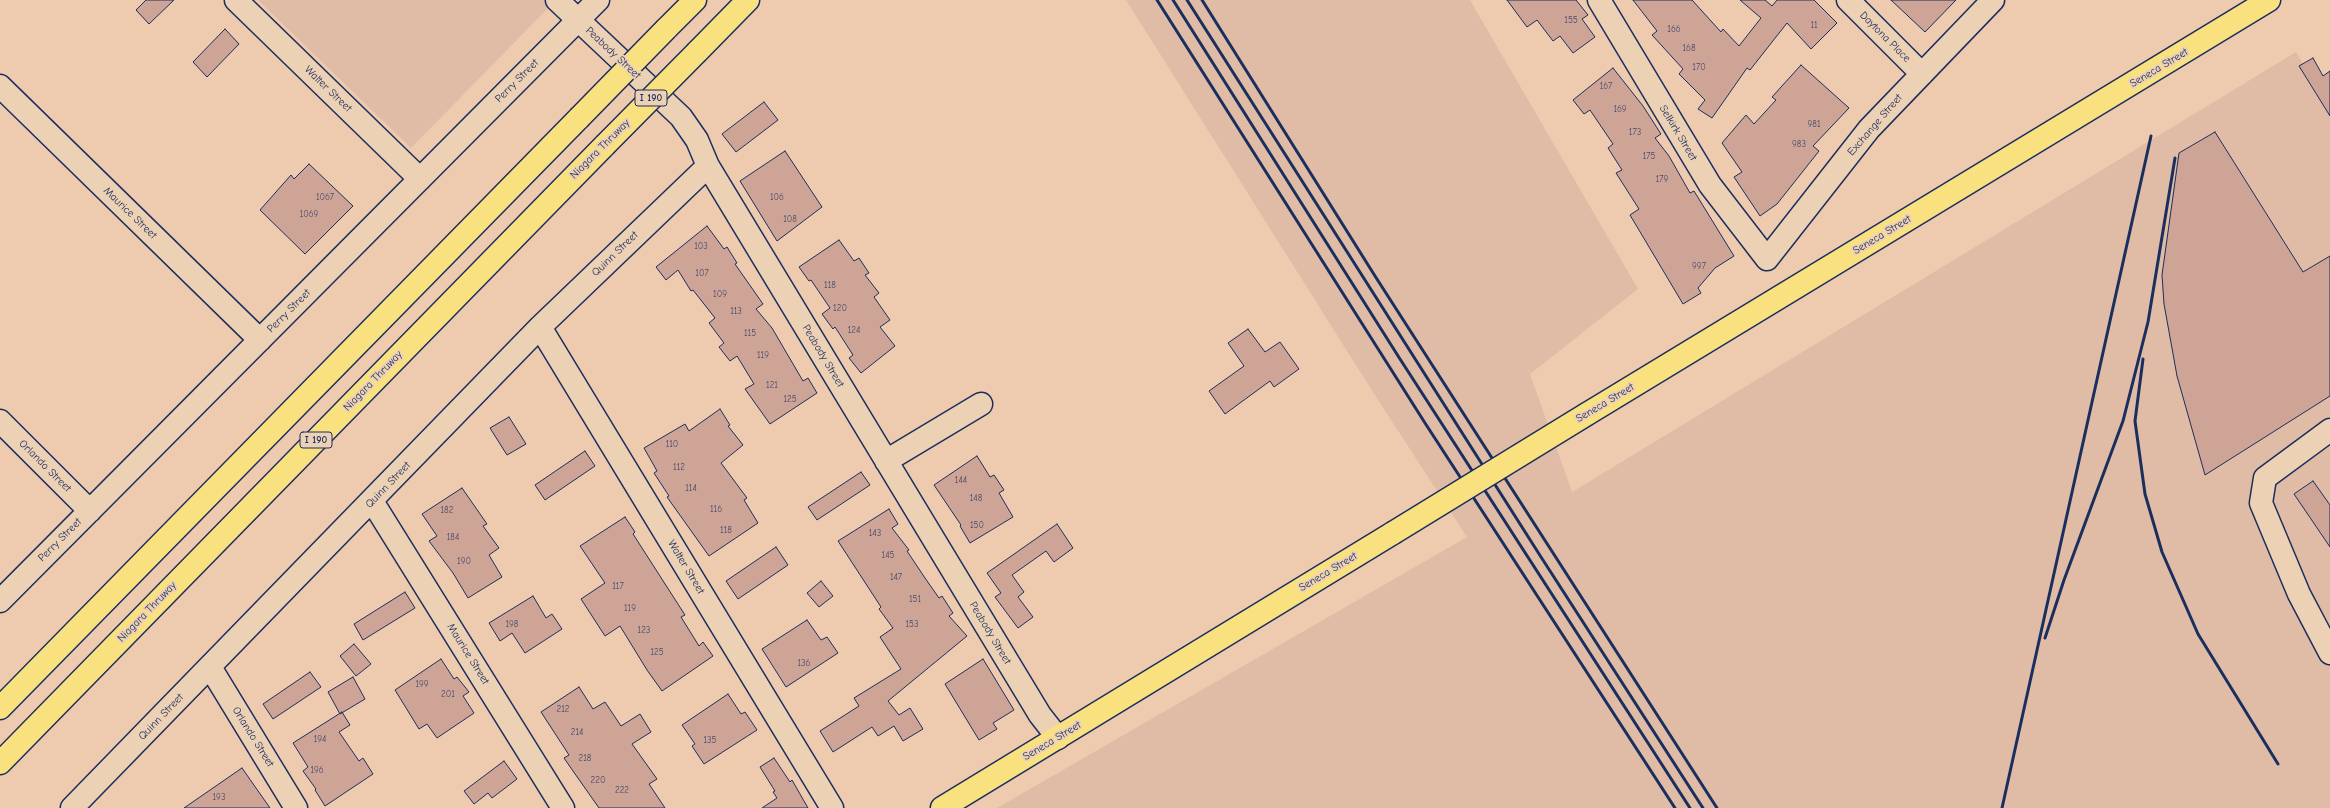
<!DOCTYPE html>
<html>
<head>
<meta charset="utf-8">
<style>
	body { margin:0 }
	canvas { display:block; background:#eecaaf }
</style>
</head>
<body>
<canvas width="2330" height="808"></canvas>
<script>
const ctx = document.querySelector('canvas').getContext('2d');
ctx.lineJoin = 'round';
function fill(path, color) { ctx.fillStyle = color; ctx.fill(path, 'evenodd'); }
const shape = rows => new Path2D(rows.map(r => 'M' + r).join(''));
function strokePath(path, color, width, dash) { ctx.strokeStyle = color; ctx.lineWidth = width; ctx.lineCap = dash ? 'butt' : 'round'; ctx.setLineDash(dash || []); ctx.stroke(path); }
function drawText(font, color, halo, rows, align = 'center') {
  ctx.font = font + ' "Comic Neue",sans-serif'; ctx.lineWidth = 4; ctx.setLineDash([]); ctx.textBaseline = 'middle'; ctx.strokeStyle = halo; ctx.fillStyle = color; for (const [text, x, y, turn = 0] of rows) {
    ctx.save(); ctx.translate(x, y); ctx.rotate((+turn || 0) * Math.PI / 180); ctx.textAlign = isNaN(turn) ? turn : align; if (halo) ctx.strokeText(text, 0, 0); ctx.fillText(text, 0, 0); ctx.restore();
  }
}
fill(shape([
	[258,0,556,0,411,148],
	[1126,0,1470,0,1638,289,1530,374,1572,492,2296,52,2330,111,2330,808,997,808,1467,537,1371,389]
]), '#e0bca7');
const building = shape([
	[146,0,174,0,149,24,136,10,146,0],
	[1507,0,1576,0,1588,15,1582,19,1595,37,1573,53,1560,36,1553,41,1537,20,1527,27,1507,0],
	[1633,0,1692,0,1721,32,1723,29,1739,46,1761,18,1740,0,1765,0,1772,6,1777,0,1814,0,1837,23,1811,49,1787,23,1750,70,1747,68,1712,118,1698,109,1705,100,1679,74,1683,69,1652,35,1657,31,1633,0],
	[1891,0,1956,0,1925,32,1891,0],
	[225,29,239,44,207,77,193,62,225,29],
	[2313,58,2323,76,2330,71,2330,116,2299,66,2313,58],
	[1801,65,1849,108,1813,146,1819,151,1777,204,1760,216,1734,177,1742,172,1722,143,1746,115,1754,124,1776,100,1772,97,1801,65],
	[1613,68,1643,106,1661,134,1655,138,1669,156,1690,193,1694,191,1734,256,1715,268,1698,288,1701,293,1683,304,1630,215,1639,209,1616,173,1622,170,1608,148,1613,144,1590,110,1584,114,1573,100,1613,68],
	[764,102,778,120,736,152,722,134,764,102],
	[2215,132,2303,272,2330,256,2330,396,2205,475,2177,376,2164,304,2162,275,2179,153,2215,132],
	[785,151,822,207,777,241,740,181,785,151],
	[309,164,353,206,305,254,260,210,291,175,294,179,309,164],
	[707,226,724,249,727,247,737,263,735,264,763,304,756,309,772,328,803,381,808,378,817,393,770,424,745,389,754,384,737,356,730,361,719,347,724,343,709,323,715,318,693,290,691,291,678,270,666,280,656,267,707,226],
	[839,240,854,261,859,258,869,273,865,275,879,293,874,297,890,320,880,327,895,346,861,373,849,358,853,355,835,327,833,329,822,314,830,308,811,280,809,281,799,267,839,240],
	[1248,329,1265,352,1280,342,1299,369,1274,387,1270,381,1225,414,1209,391,1244,366,1228,343,1248,329],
	[720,409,730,425,728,426,743,445,721,463,747,498,744,500,758,523,709,556,667,497,669,496,654,473,657,471,644,448,685,424,689,431,720,409],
	[509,417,526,444,507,455,490,428,509,417],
	[585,451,595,466,545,500,535,485,585,451],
	[977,456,990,477,994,475,1004,490,999,493,1013,517,970,543,960,526,961,525,934,485,977,456],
	[861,472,870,485,817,520,808,507,861,472],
	[2313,481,2330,505,2330,547,2294,494,2313,481],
	[462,488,487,524,483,526,499,548,489,555,502,577,468,598,453,573,429,541,437,536,422,514,462,488],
	[889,509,898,524,892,528,909,550,907,551,925,578,939,598,942,596,953,613,949,616,967,636,888,701,899,715,910,708,923,729,903,741,894,726,878,736,872,727,833,752,820,731,859,706,854,698,901,669,880,637,893,628,879,609,881,607,838,541,889,509],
	[625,517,635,532,633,534,685,615,681,617,699,646,703,642,713,656,662,691,647,670,620,626,605,636,581,599,605,583,580,546,625,517],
	[1057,524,1073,548,1054,562,1046,551,1012,575,1024,592,1018,597,1033,617,1018,628,995,597,1001,593,987,573,1057,524],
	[776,547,788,565,738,599,726,581,776,547],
	[821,581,833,596,819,607,807,593,821,581],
	[405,592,415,608,363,640,354,624,405,592],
	[533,596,546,618,552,614,562,629,525,653,512,633,500,641,489,623,533,596],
	[807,620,821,640,827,637,838,653,786,687,762,649,807,620],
	[354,644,371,664,356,676,340,656,354,644],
	[441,659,454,679,457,677,469,692,463,696,474,713,437,738,427,724,419,729,395,690,441,659],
	[983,659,1014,710,993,723,997,729,979,740,945,684,983,659],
	[310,672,321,687,273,719,263,704,310,672],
	[353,677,365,699,340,714,328,692,353,677],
	[579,687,593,709,605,702,621,726,640,714,651,732,632,744,657,779,649,784,665,808,599,808,573,771,564,758,569,755,541,712,579,687],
	[728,694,741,714,745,712,757,730,704,764,692,746,695,744,682,725,728,694],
	[342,712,350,725,339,732,359,761,363,758,373,774,325,806,315,790,316,789,303,771,308,767,293,743,342,712],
	[774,758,790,782,792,780,808,808,762,808,777,798,773,792,775,791,760,767,774,758],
	[504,761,517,779,492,798,488,793,474,804,464,791,504,761],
	[242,768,270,808,184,808,242,768]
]);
fill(building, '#cea497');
strokePath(building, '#1b2f5e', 1);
const minor = shape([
	[236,0,420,179],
	[557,0,681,117,697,140,708,166,1040,715,1058,738],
	[1599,0,1710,185,1767,259,1869,129,1993,0],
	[1848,0,1922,74],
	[0,86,260,340],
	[540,327,832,808],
	[0,421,90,511],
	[2330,430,2265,478,2261,503,2299,594,2330,653],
	[886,461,981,404],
	[372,501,563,808],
	[0,601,598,0],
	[210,667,296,808],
	[72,808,540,327,708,166]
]);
const major = shape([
	[1587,414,2269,0],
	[942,808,1393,533]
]);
const highway = shape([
	[666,29,695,0],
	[697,52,748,0],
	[0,708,579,118],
	[0,763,605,145]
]);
strokePath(minor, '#1b2f5e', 25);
strokePath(major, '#1b2f5e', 25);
strokePath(highway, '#1b2f5e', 25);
strokePath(minor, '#edd1b4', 22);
strokePath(major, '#fae180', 22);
strokePath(highway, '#fae180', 22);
strokePath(shape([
	[1157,0,1425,423,1675,808],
	[1173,0,1400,359,1690,808],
	[1187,0,1541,557,1703,808],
	[1202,0,1375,276,1717,808],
	[2143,359,2135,421,2145,494,2162,552,2198,634,2278,764],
	[2045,638,2064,580,2123,421,2148,322,2175,158],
	[2002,808,2151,136]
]), '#1b2f5e', 3);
const majorBridge = shape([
	[1393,533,1587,414]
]);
const highwayBridge = shape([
	[579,118,666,29],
	[605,145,697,52]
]);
strokePath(majorBridge, '#1b2f5e', 25, []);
strokePath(highwayBridge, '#1b2f5e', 25, []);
strokePath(majorBridge, '#fae180', 22);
strokePath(highwayBridge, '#fae180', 22);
drawText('9px', '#484c6c', null, [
	["155",1571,20],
	["11",1814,25],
	["166",1674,29],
	["168",1689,48],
	["170",1699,67],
	["167",1606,86],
	["169",1620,109],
	["981",1814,124],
	["173",1635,132],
	["983",1799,144],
	["175",1649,156],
	["179",1662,179],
	["1067",325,197],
	["106",777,197],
	["1069",309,214],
	["108",790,219],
	["103",701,246],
	["997",1699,266],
	["107",702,273],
	["118",830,285],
	["109",720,294],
	["120",840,308],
	["113",736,311],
	["124",854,330],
	["115",750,333],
	["119",763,355],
	["121",772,385],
	["125",790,399],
	["110",672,444],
	["112",679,467],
	["144",961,480],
	["114",691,488],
	["148",976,498],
	["116",716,509],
	["182",447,510],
	["150",977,525],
	["118",726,530],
	["143",875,533],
	["184",453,537],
	["145",888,555],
	["190",464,561],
	["147",896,577],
	["117",618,586],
	["151",915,599],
	["119",630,608],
	["198",512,624],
	["153",912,624],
	["123",644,630],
	["125",657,652],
	["136",804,663],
	["199",422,684],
	["201",448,694],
	["212",563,709],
	["214",577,732],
	["194",320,739],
	["135",710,740],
	["218",585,758],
	["196",317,770],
	["220",598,780],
	["222",622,790],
	["193",219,797]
]);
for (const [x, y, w] of [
	[651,98,32],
	[316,440,32]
]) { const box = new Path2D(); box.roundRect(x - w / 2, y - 8, w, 16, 3); ctx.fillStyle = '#edd1b4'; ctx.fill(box); strokePath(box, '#1b2f5e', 1); }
drawText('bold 10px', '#1b2f5e', null, [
	["I 190",651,98],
	["I 190",316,440]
]);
drawText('11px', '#1b2f5e', '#edd1b4', [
	["Daytona Place",1885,37,45],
	["Peabody Street",613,53,43],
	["Seneca Street",2159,68,-31],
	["Perry Street",517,81,-45],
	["Walter Street",328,89,44],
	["Exchange Street",1875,125,-49],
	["Selkirk Street",1678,133,59],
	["Niagara Thruway",600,149,-45],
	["Maurice Street",130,213,44],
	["Seneca Street",1882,235,-31],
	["Quinn Street",615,254,-44],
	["Perry Street",289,311,-45],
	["Peabody Street",823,356,59],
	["Niagara Thruway",373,381,-46],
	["Seneca Street",1605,403,-31],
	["Orlando Street",45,466,45],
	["Quinn Street",388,485,-46],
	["Perry Street",60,540,-45],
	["Walter Street",686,567,59],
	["Seneca Street",1328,572,-31],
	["Niagara Thruway",147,612,-46],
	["Peabody Street",990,633,59],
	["Maurice Street",468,654,58],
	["Quinn Street",161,717,-46],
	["Orlando Street",253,737,58],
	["Seneca Street",1052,741,-31]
]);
</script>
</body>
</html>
